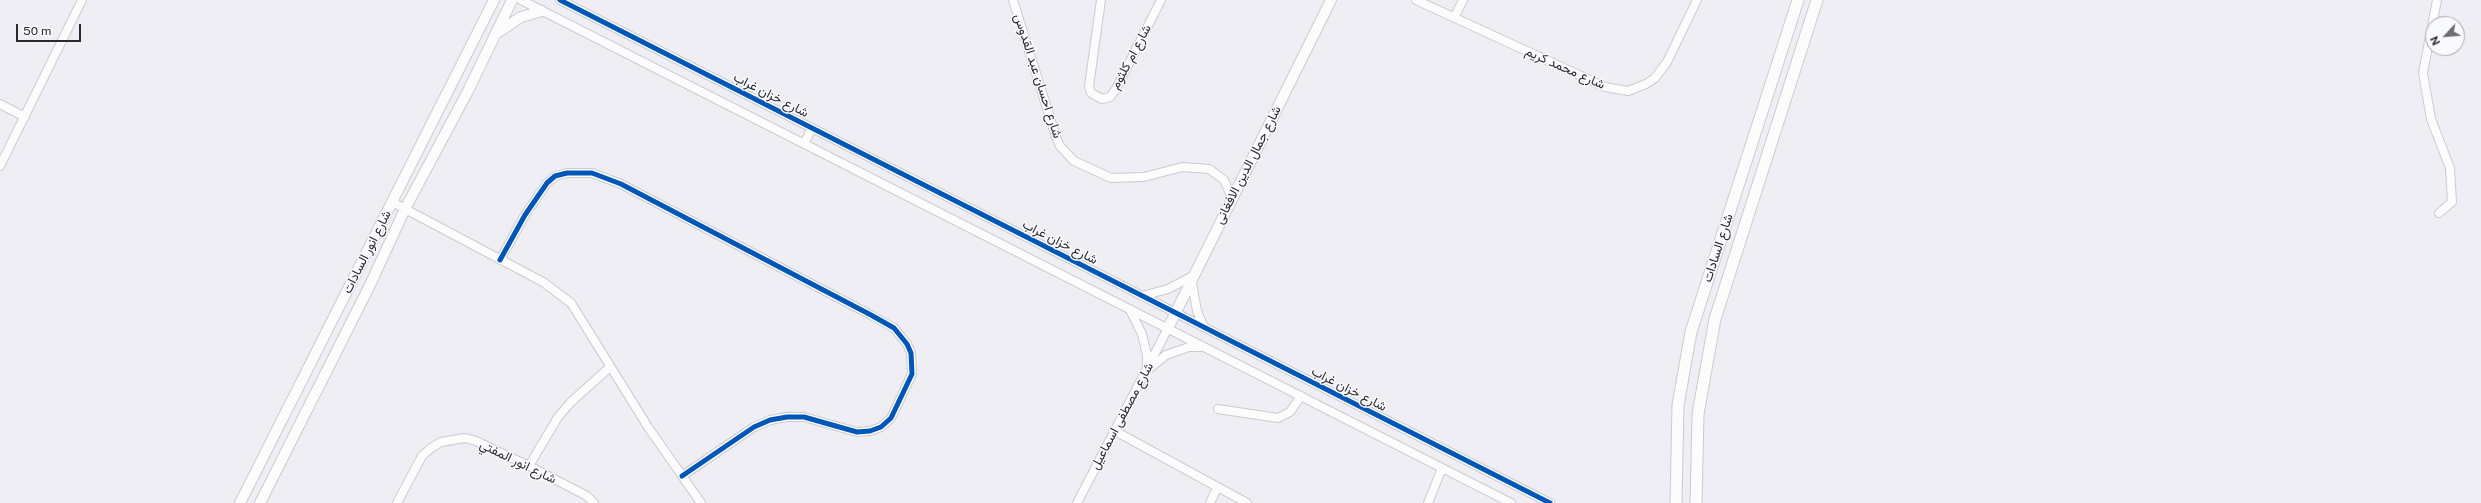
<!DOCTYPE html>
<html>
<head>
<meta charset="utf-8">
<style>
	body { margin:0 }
	#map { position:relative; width:2481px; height:503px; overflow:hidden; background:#eeeef4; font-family:"Public Sans",sans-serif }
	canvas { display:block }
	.north { position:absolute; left:2425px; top:16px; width:40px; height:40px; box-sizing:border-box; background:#f9fafe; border:1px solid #a6a7ab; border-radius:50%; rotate:244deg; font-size:11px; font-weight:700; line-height:16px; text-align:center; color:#2a2a2e }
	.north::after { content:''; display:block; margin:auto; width:14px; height:18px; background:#6f6f73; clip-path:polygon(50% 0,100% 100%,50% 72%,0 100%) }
	.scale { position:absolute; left:16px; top:24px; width:65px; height:18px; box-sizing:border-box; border:2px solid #2a2a2e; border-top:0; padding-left:5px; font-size:12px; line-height:14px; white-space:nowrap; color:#2a2a2e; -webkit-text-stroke:3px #f9fafe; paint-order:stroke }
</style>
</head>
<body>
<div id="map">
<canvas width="2481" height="503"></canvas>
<div class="north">N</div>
<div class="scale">50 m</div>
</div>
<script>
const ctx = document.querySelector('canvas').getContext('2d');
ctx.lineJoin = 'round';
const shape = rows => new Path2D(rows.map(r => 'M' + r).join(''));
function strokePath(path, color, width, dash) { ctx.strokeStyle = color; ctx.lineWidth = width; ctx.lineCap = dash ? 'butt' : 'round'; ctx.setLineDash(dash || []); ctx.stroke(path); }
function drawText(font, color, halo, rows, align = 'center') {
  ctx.font = font + ' "Public Sans",Vazirmatn,sans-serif'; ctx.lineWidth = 3; ctx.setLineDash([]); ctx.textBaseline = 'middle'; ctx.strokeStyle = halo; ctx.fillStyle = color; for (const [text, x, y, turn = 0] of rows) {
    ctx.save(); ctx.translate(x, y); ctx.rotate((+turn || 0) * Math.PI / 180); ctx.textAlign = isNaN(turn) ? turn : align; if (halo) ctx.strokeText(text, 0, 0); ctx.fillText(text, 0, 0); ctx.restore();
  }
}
const minor = shape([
	[521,0,1511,503],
	[560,0,1550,503],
	[1013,0,1056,137,1060,146,1074,161,1111,178,1144,177,1182,167,1209,169,1224,180,1232,198],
	[1101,0,1089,86,1091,93,1102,99,1110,97,1116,89,1161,0],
	[1416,0,1605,87,1628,91,1646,84,1655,78,1667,62,1697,0],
	[2437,0,2423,73,2431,119,2450,168,2452,202,2439,213],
	[1454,18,1463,0],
	[0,104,25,117],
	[804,144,812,128],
	[0,166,82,0],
	[392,202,543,282,571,303,648,427,701,503],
	[500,260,525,215,547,183,555,176,567,173,592,173,621,184,871,315,894,328,907,344,911,353,912,374,891,418,881,427,870,431,857,432,804,417,787,417,770,420,754,427,682,476],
	[1142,296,1168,289,1191,277,1197,311,1204,327],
	[1130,310,1142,334,1147,355,1147,367],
	[1150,368,1166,355,1189,347,1200,347],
	[1218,409,1278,418,1290,412,1301,396],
	[1113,430,1247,503],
	[529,466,558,417,571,402,610,367],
	[397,503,422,456,431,448,441,442,465,438,476,441,529,466,587,496,594,503],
	[1077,503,1167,330],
	[1210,503,1217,488],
	[1428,503,1442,468]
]);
const tertiary = shape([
	[497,33,521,17,542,11],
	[1167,330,1331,0],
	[240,503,494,0],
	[260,503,370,285,405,209,468,91,512,0]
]);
const secondary = shape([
	[1676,503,1678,405,1691,332,1798,0],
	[1696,503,1698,414,1715,319,1817,0]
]);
strokePath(minor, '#cbcbcf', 10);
strokePath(tertiary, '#cbcbcf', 12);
strokePath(secondary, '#cbcbcf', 13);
strokePath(minor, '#fcfcfd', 8);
strokePath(tertiary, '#fcfcfd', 10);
strokePath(secondary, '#fcfcfd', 11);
strokePath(shape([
	[560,0,1550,503],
	[500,260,525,215,547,183,555,176,567,173,592,173,621,184,871,315,894,328,907,344,911,353,912,374,891,418,881,427,870,431,857,432,804,417,787,417,770,420,754,427,682,476]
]), '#0057b8', 5);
drawText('13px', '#2a2a2e', '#f9fafe', [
	["شارع ام كلثوم",1131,57,-62],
	["شارع محمد كريم",1565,68,24],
	["شارع احسان عبد القدوس",1038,76,72],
	["شارع خزان غراب",771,95,27],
	["شارع جمال الدين الافغانى",1248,165,-63],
	["شارع خزان غراب",1060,242,27],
	["شارع السادات",1718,248,-72],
	["شارع انور السادات",367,252,-63],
	["شارع خزان غراب",1349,389,27],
	["شارع مصطفى اسماعيل",1122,416,-62],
	["شارع انور المفتي",518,462,26]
]);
</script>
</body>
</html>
